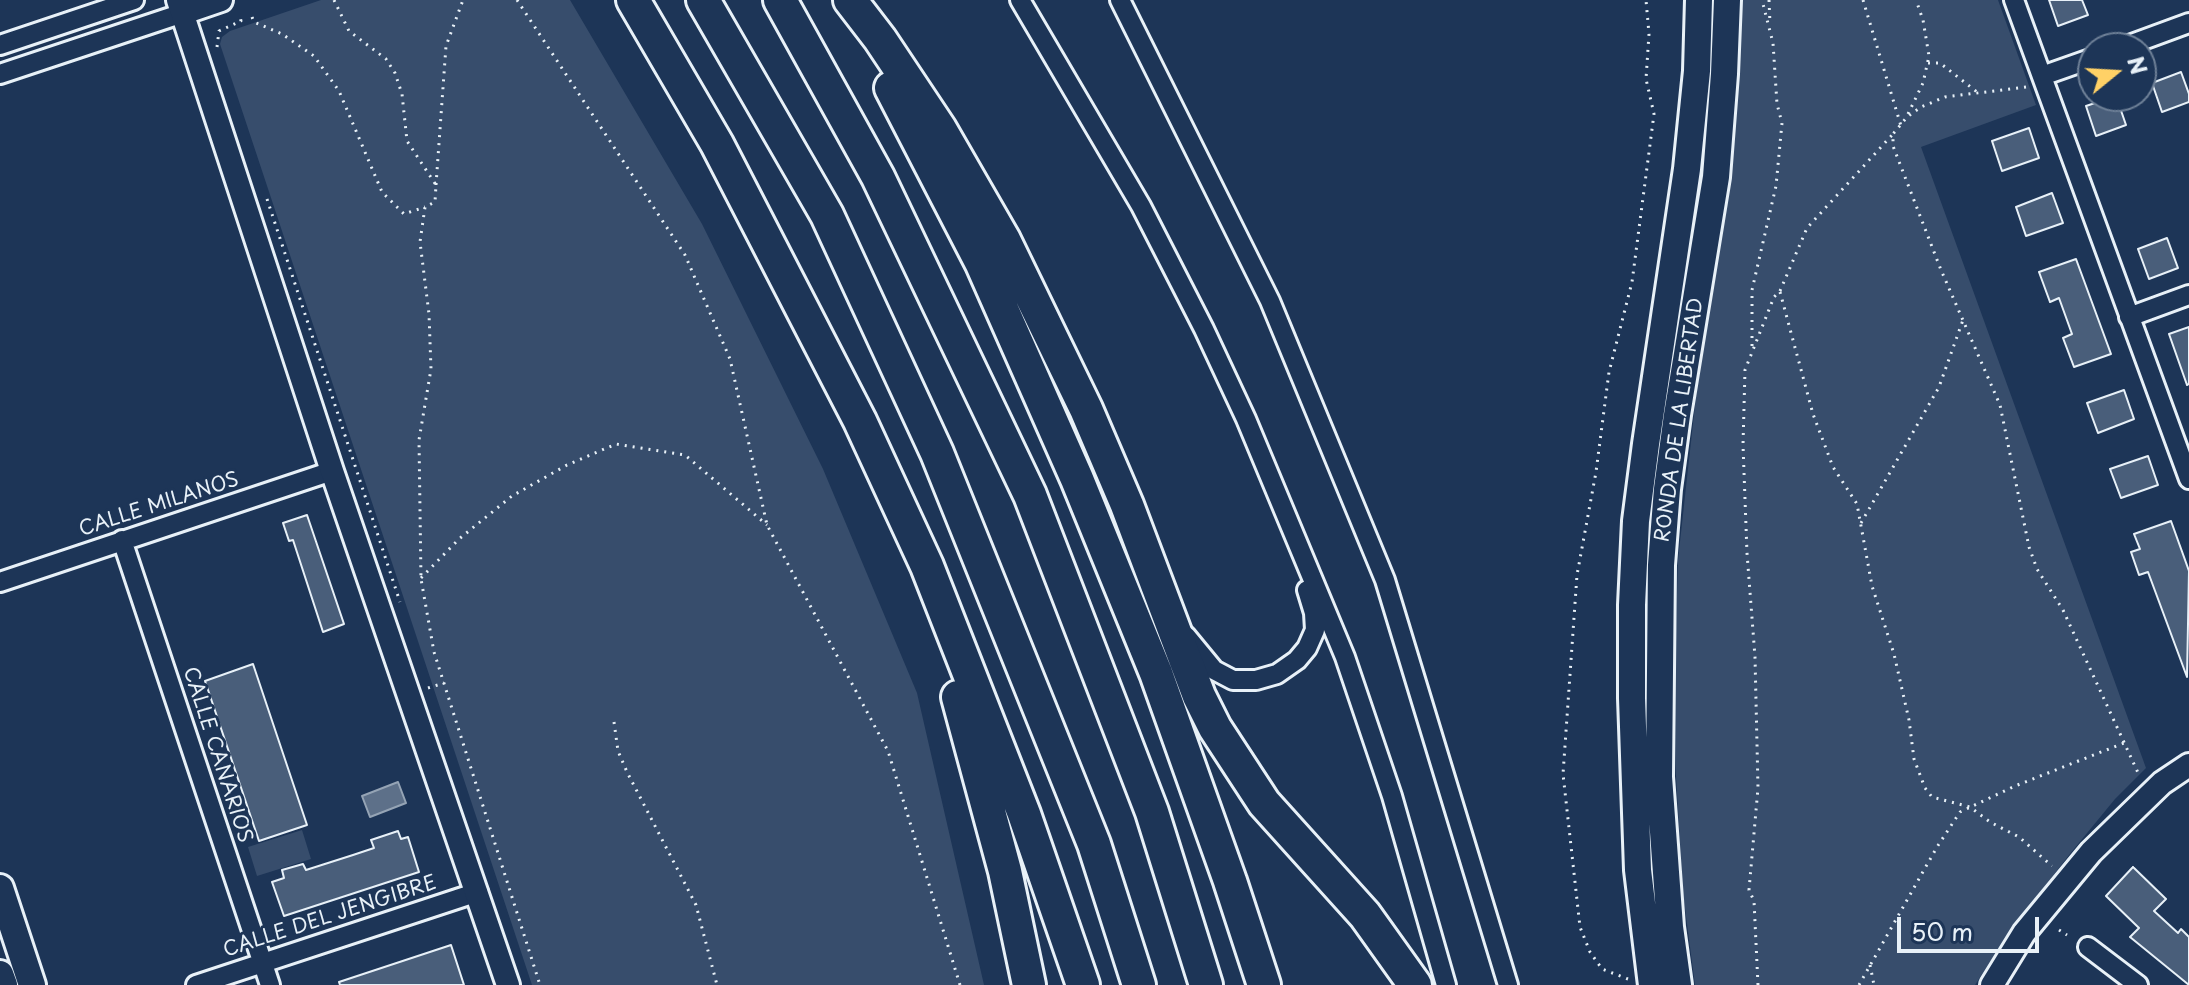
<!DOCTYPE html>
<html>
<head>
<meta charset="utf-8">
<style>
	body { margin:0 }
	#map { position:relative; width:2189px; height:985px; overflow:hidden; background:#1d3557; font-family:"Playpen Sans",sans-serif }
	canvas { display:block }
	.north { position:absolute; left:2077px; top:32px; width:80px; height:80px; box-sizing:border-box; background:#1d3557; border:2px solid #6e8097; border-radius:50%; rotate:72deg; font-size:22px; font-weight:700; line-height:32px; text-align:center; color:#e8f1f8 }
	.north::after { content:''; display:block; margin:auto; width:28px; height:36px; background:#ffd166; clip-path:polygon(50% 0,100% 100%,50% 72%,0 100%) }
	.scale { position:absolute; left:1897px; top:917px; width:142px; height:36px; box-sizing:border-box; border:4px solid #e8f1f8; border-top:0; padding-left:10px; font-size:24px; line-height:28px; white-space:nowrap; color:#e8f1f8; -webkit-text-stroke:6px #1d3557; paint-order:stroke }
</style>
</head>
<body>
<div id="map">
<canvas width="2189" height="985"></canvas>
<div class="north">N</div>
<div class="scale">50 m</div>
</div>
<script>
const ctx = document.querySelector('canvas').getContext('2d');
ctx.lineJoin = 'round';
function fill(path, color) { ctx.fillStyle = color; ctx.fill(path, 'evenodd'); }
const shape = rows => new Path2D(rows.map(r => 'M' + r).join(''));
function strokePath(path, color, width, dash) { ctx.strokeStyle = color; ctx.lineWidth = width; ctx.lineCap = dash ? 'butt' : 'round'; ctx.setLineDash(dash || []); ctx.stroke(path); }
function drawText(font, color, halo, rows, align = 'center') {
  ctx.font = font + ' "Playpen Sans",sans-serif'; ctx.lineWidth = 6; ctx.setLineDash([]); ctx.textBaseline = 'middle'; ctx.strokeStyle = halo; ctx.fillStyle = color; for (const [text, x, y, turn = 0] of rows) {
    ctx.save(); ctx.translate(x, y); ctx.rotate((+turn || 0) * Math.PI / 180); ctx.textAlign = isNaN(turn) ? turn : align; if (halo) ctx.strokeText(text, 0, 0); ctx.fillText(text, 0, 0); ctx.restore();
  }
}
fill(shape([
	[321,0,570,0,702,224,823,469,917,693,984,985,532,985,220,44,222,37,230,31],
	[1742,0,1998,0,2036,105,1921,147,2146,768,2115,799,2069,855,2008,934,1975,985,1695,985,1683,893,1676,776,1675,663,1678,560,1697,387,1730,180],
	[302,830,311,859,257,876,248,847]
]), '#374d6c');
const water = shape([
	[398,782,406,803,370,817,362,796,398,782]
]);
fill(water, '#5d7089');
strokePath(water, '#95a4b5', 2);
const building = shape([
	[2049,0,2082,0,2088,15,2058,26,2049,0],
	[2181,72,2189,94,2189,102,2162,112,2152,83,2181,72],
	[2116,96,2126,125,2096,136,2086,106,2116,96],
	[2029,128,2039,158,2002,171,1992,141,2029,128],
	[2052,193,2063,223,2026,236,2016,207,2052,193],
	[2167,238,2178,268,2149,279,2138,249,2167,238],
	[2076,259,2111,354,2074,367,2063,338,2072,334,2059,298,2050,302,2039,272,2076,259],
	[2189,327,2189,384,2187,385,2169,334,2189,327],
	[2124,390,2134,419,2098,433,2087,403,2124,390],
	[2148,456,2158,485,2121,498,2110,469,2148,456],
	[307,515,344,624,323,632,293,540,289,541,283,523,307,515],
	[2171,521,2189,571,2187,677,2148,572,2139,575,2131,552,2140,549,2134,534,2171,521],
	[253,664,307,825,259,841,205,681,253,664],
	[398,831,401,839,408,837,419,872,284,916,272,882,284,878,282,870,303,864,306,870,353,855,374,848,371,840,398,831],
	[2133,867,2166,899,2154,911,2178,933,2181,929,2189,937,2189,985,2130,937,2139,928,2106,896,2133,867],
	[451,945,464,985,340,985,339,982,451,945]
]);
fill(building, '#495e7a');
strokePath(building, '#e8f1f8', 2);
const minor = shape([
	[1020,0,1141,206,1204,329,1246,419,1345,657,1392,796,1446,985],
	[1120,0,1270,301,1385,580,1508,985],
	[2014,0,2189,479],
	[0,45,134,0],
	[2121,48,2189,23],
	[0,74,183,13],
	[2042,76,2093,58],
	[2129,317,2189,295],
	[122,540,270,985],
	[0,582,332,471],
	[1186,636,1214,670,1233,680,1256,680,1277,674,1297,660,1307,648,1315,630,1314,613,1307,590],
	[2088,947,2138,985],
	[196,985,478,892]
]);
const tertiary = shape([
	[178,0,332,471,508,985],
	[183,13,221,0],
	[1992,985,2024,933,2091,852,2162,783,2189,765]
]);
const secondary = shape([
	[0,888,32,985],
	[0,974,4,985],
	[1652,985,1638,870,1632,698,1632,605,1636,521,1646,444,1687,169,1697,71,1699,0],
	[1678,985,1670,927,1659,777,1661,565,1667,489,1677,415,1716,177,1724,74,1727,0]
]);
const motorway = shape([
	[633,0,717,144,860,421,927,566,1024,814,1083,985],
	[703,0,827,215,937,453,1094,844,1139,985],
	[780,0,878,177,1030,495,1152,812,1206,985],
	[850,0,880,39,940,129,1004,240,1086,409,1127,505,1199,696,1215,728,1264,803,1365,915,1415,985],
	[891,88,982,264,1077,479,1156,673,1230,881,1264,985],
	[958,697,1005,871,1029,985]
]);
strokePath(minor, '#e8f1f8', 24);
strokePath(tertiary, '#e8f1f8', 28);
strokePath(secondary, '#e8f1f8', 32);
strokePath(motorway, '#e8f1f8', 38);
strokePath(shape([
	[334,0,349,31,386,59,395,73,402,94,407,141,436,185,435,202,425,207,420,242,429,314,431,369,419,440,421,579,434,652,540,985],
	[517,0,685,255,730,359,767,525,888,751,960,985],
	[1769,0,1770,24],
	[1863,0,1901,126],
	[252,17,254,22,282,34,314,56,339,91,382,192,404,214,425,207],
	[217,47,219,31,241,21,240,16],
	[1928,63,1940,63,1977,92],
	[2026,87,1945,97,1921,107,1907,117,1893,134,1893,146,1941,270,2000,405,2029,547,2037,569,2063,610,2140,777],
	[1908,114,1923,83,1929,56,1923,20,1916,0],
	[436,185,446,46,463,0],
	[267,199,400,602],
	[1780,292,1813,414,1833,467,1857,504,1872,586,1894,654,1909,720,1914,759,1925,788,1932,797,1970,807,1990,822,2019,837,2052,866],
	[1752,346,1752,290,1776,186,1782,123,1777,104,1773,43,1762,0],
	[1861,523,1939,387,1963,320],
	[421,578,459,539,512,496,567,465,616,444,685,455,767,525],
	[428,688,444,683],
	[614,722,618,751,627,772,696,905,717,985],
	[2059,930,2067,935],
	[1870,965,1874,985],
	[1628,979,1602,969,1590,952,1580,927,1563,774,1577,575,1596,472,1609,372,1632,282,1654,114,1646,79,1649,34,1646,0],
	[1758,985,1754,901,1749,890,1758,788,1755,657,1747,553,1743,445,1745,370,1774,297,1780,291,1807,228,1893,134],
	[1859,985,1937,847,1960,812,2015,786,2124,743]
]), '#e8f1f8', 3, [2, 6]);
strokePath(minor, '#1d3557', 18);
strokePath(tertiary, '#1d3557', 22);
strokePath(secondary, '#1d3557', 26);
strokePath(motorway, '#1d3557', 32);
drawText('20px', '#e8f1f8', '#1d3557', [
	["RONDA DE LA LIBERTAD",1680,420,-82],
	["CALLE MILANOS",159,505,-18],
	["CALLE CANARIOS",217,755,72],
	["CALLE DEL JENGIBRE",330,917,-18]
]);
</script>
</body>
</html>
